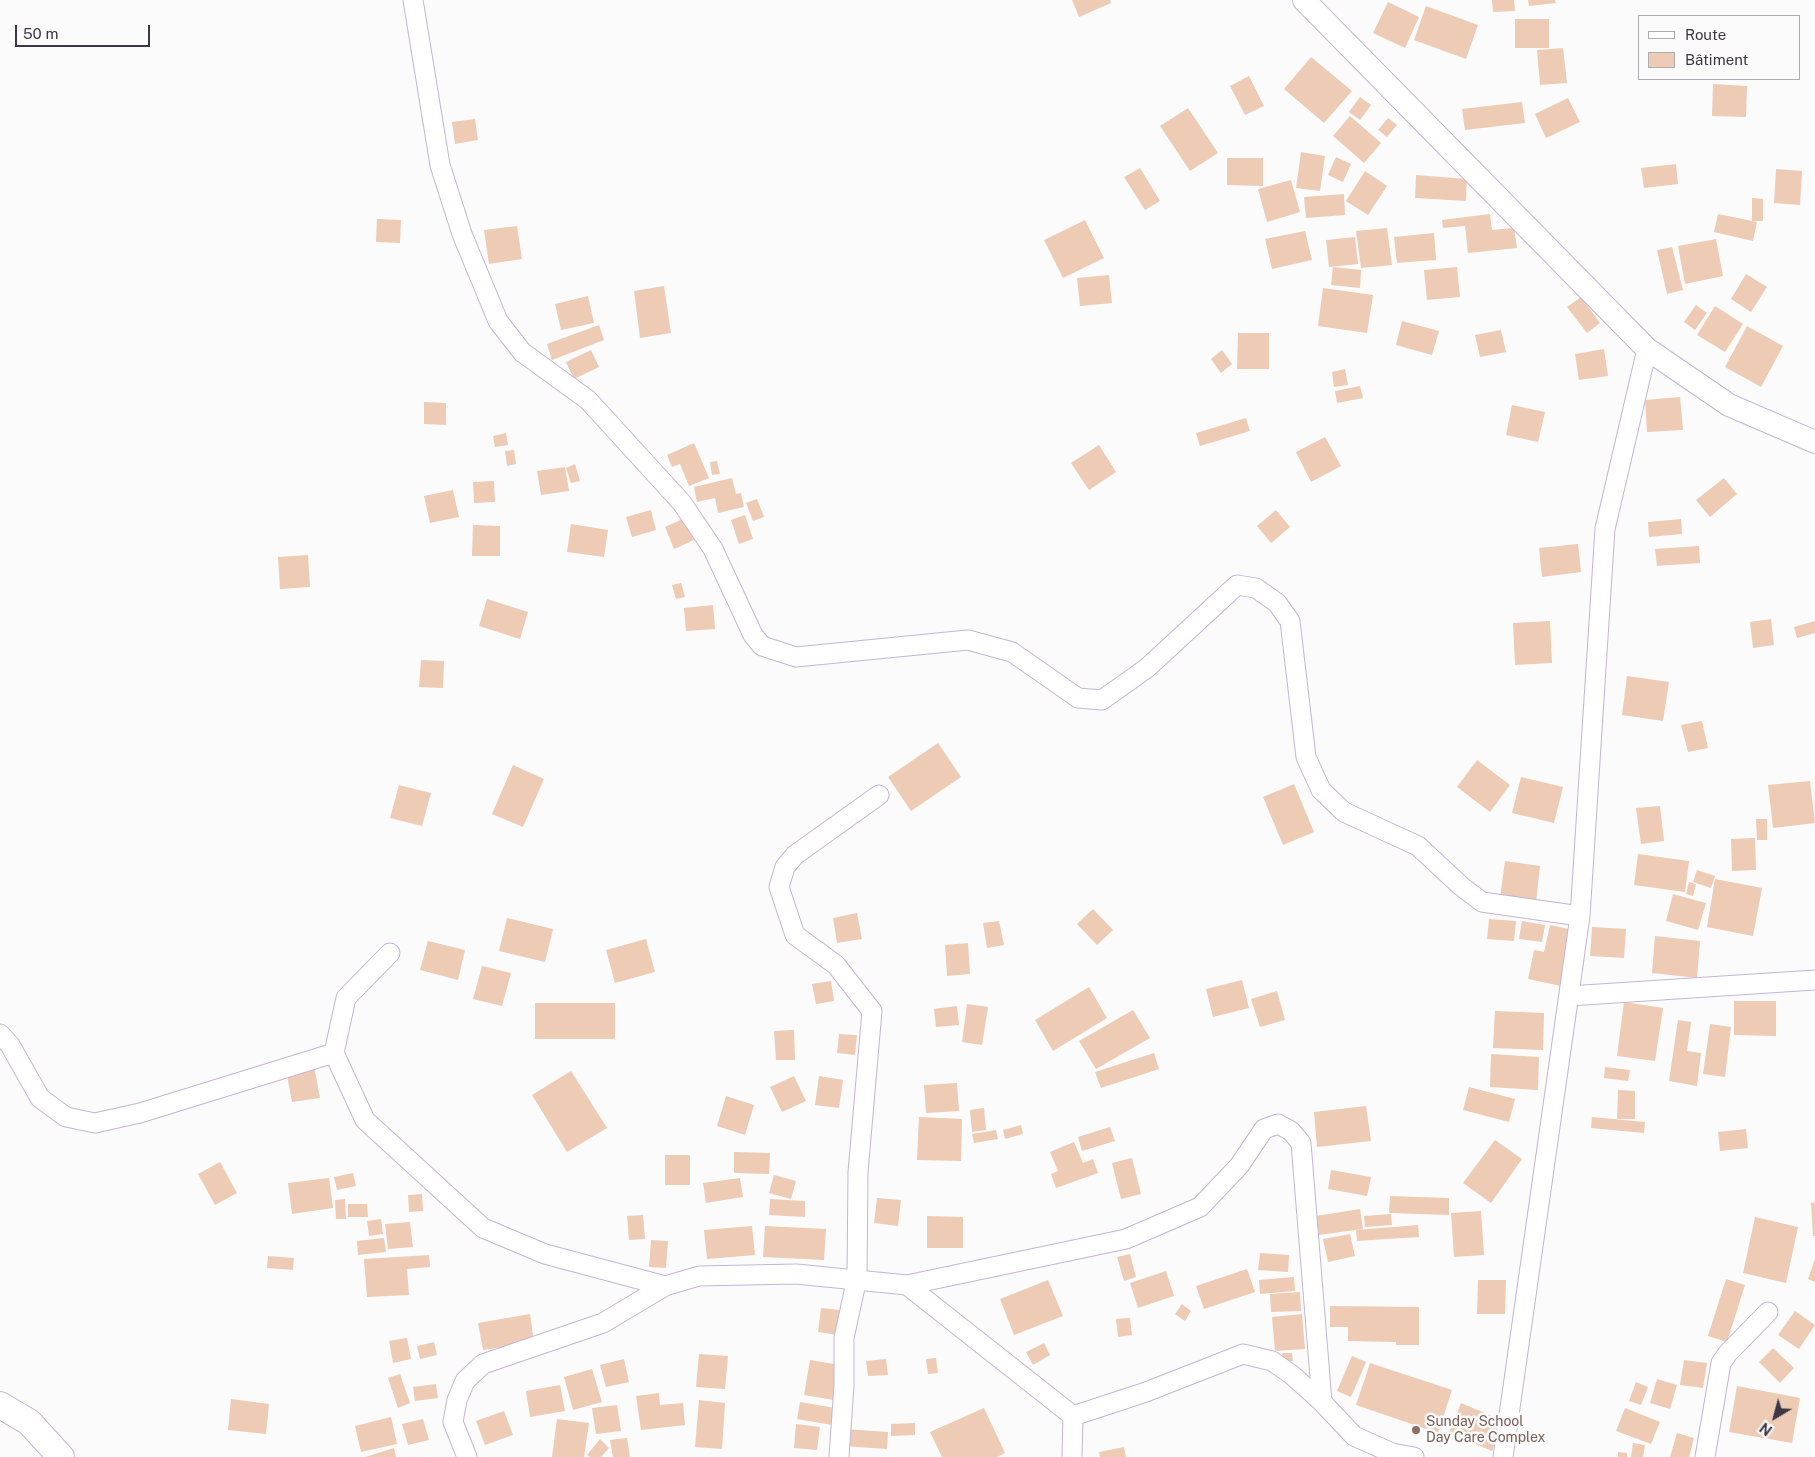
<!DOCTYPE html>
<html>
<head>
<meta charset="utf-8">
<style>
	body { margin:0 }
	#map { position:relative; width:1815px; height:1457px; overflow:hidden; background:#fbfbfb; font-family:"Public Sans",sans-serif }
	canvas { display:block }
	.legend { position:absolute; left:1638px; top:15px; width:162px; height:65px; box-sizing:border-box; background:#fbfbfb; border:1px solid #afadb2; margin:0; padding:6px 9px; list-style:none; font-size:15px; color:#3d3745 }
	.legend li { display:flex; align-items:center; gap:10px; height:25px }
	.legend b { width:25px; border:1px solid #afadb2 }
	.north { position:absolute; left:1750px; top:1392px; width:50px; height:50px; -webkit-text-stroke:4px #fbfbfb; paint-order:stroke; rotate:217deg; font-size:14px; font-weight:700; line-height:20px; text-align:center; color:#3d3745 }
	.north::after { content:''; display:block; margin:auto; width:18px; height:22px; background:#3d3745; clip-path:polygon(50% 0,100% 100%,50% 72%,0 100%) }
	.scale { position:absolute; left:15px; top:25px; width:135px; height:22px; box-sizing:border-box; border:2px solid #3d3745; border-top:0; padding-left:6px; font-size:15px; line-height:18px; white-space:nowrap; color:#3d3745; -webkit-text-stroke:4px #fbfbfb; paint-order:stroke }
</style>
</head>
<body>
<div id="map">
<canvas width="1815" height="1457"></canvas>
<ul class="legend">
<li><b style="height:6px;background:#fff"></b>Route</li>
<li><b style="height:14px;background:#edcbb4"></b>Bâtiment</li>
</ul>
<div class="north">N</div>
<div class="scale">50 m</div>
</div>
<script>
const ctx = document.querySelector('canvas').getContext('2d');
ctx.lineJoin = 'round';
function fill(path, color) { ctx.fillStyle = color; ctx.fill(path, 'evenodd'); }
const shape = rows => new Path2D(rows.map(r => 'M' + r).join(''));
function strokePath(path, color, width, dash) { ctx.strokeStyle = color; ctx.lineWidth = width; ctx.lineCap = dash ? 'butt' : 'round'; ctx.setLineDash(dash || []); ctx.stroke(path); }
function drawText(font, color, halo, rows, align = 'center') {
  ctx.font = font + ' "Public Sans",sans-serif'; ctx.lineWidth = 5; ctx.setLineDash([]); ctx.textBaseline = 'middle'; ctx.strokeStyle = halo; ctx.fillStyle = color; for (const [text, x, y, turn = 0] of rows) {
    ctx.save(); ctx.translate(x, y); ctx.rotate((+turn || 0) * Math.PI / 180); ctx.textAlign = isNaN(turn) ? turn : align; if (halo) ctx.strokeText(text, 0, 0); ctx.fillText(text, 0, 0); ctx.restore();
  }
}
fill(shape([
	[1072,0,1110,0,1111,3,1079,17],
	[1492,0,1514,0,1515,11,1493,12],
	[1528,0,1555,0,1556,3,1529,6],
	[1388,2,1419,17,1405,48,1373,33],
	[1426,6,1478,25,1466,59,1414,40],
	[1515,19,1549,19,1549,48,1515,48],
	[1563,48,1567,83,1540,85,1537,50],
	[1311,57,1352,91,1324,123,1284,89],
	[1249,76,1264,106,1245,115,1230,86],
	[1713,84,1747,86,1746,117,1712,116],
	[1360,97,1371,105,1360,120,1349,112],
	[1568,98,1580,122,1546,138,1535,114],
	[1522,102,1525,123,1465,130,1462,109],
	[1188,108,1218,153,1190,171,1160,126],
	[1350,116,1381,143,1364,163,1333,136],
	[1388,118,1397,125,1387,137,1378,130],
	[475,119,478,140,455,144,452,122],
	[1301,152,1325,156,1320,191,1296,188],
	[1336,157,1351,164,1343,182,1328,175],
	[1227,158,1263,158,1263,186,1227,185],
	[1676,164,1678,184,1644,188,1641,168],
	[1140,168,1160,201,1145,210,1124,177],
	[1776,169,1802,171,1800,205,1774,203],
	[1365,171,1387,186,1368,215,1346,201],
	[1416,175,1467,179,1466,201,1415,198],
	[1291,180,1300,212,1267,222,1258,189],
	[1344,194,1345,215,1306,218,1304,197],
	[1752,198,1763,199,1763,221,1752,221],
	[1490,214,1492,230,1514,228,1517,248,1468,253,1465,226,1443,228,1442,220],
	[1718,214,1757,222,1753,241,1714,232],
	[377,219,401,220,400,243,376,242],
	[1085,220,1104,258,1063,278,1044,240],
	[517,226,522,259,489,264,484,230],
	[1387,228,1392,265,1361,268,1356,231],
	[1305,231,1312,260,1272,269,1265,239],
	[1434,233,1436,260,1397,263,1394,237],
	[1355,237,1358,264,1329,267,1326,240],
	[1716,239,1723,276,1685,284,1678,246],
	[1672,247,1683,290,1667,294,1657,250],
	[1333,267,1361,270,1360,288,1331,285],
	[1457,267,1460,297,1427,300,1424,270],
	[1746,274,1767,287,1751,312,1731,299],
	[1109,275,1112,303,1080,306,1077,278],
	[664,286,671,333,640,338,634,291],
	[1323,288,1373,295,1367,333,1318,326],
	[588,296,594,323,561,330,555,304],
	[1581,297,1600,323,1587,333,1567,307],
	[1696,305,1707,313,1695,330,1684,322],
	[1715,306,1743,324,1725,352,1697,335],
	[1402,321,1439,331,1432,355,1396,345],
	[599,325,604,340,552,360,547,344],
	[1747,326,1783,346,1761,387,1725,367],
	[1501,330,1506,352,1480,357,1475,335],
	[1238,333,1269,333,1269,369,1237,369],
	[1604,349,1608,376,1579,380,1575,354],
	[591,350,599,367,574,379,566,362],
	[1222,350,1232,364,1221,373,1211,359],
	[1345,369,1348,385,1334,387,1332,372],
	[1360,386,1363,398,1337,403,1335,391],
	[1680,397,1683,430,1647,432,1645,400],
	[424,402,446,403,446,425,424,424],
	[1512,405,1545,412,1538,442,1506,435],
	[1246,418,1250,431,1200,446,1196,433],
	[506,433,508,445,495,447,493,436],
	[1325,437,1341,466,1311,482,1296,452],
	[694,443,709,478,689,486,680,464,672,467,667,455],
	[1099,445,1116,472,1089,490,1071,463],
	[514,450,516,464,507,466,505,451],
	[717,461,720,474,712,475,710,462],
	[575,464,580,481,571,483,566,468],
	[565,467,569,491,541,495,537,471],
	[732,478,736,494,741,493,744,507,718,513,715,498,697,502,694,487],
	[1724,478,1737,494,1710,517,1696,500],
	[494,481,495,502,474,503,473,482],
	[453,490,459,517,430,523,424,496],
	[757,499,764,517,753,521,746,503],
	[651,510,656,530,632,537,626,517],
	[1276,510,1290,527,1271,543,1257,526],
	[745,515,753,539,739,544,731,520],
	[685,518,694,540,674,549,665,527],
	[1681,519,1682,534,1649,537,1648,522],
	[571,524,608,530,604,557,567,552],
	[473,525,500,526,500,556,472,556],
	[1578,544,1581,572,1542,577,1539,548],
	[1699,546,1700,563,1657,566,1655,549],
	[308,555,310,587,280,589,278,557],
	[681,583,685,597,676,599,672,585],
	[487,599,528,612,520,639,479,626],
	[713,605,715,629,686,631,684,608],
	[1771,619,1774,645,1753,648,1750,622],
	[1550,621,1552,663,1515,665,1513,623],
	[1815,621,1815,633,1797,638,1794,627],
	[421,660,444,661,443,688,419,687],
	[1627,676,1669,682,1663,721,1622,715],
	[1702,721,1708,748,1688,752,1681,725],
	[938,743,961,777,911,811,888,777],
	[1477,760,1510,785,1490,812,1457,787],
	[513,765,544,779,523,827,492,814],
	[1521,777,1563,787,1554,823,1512,813],
	[1810,781,1815,823,1773,828,1768,785],
	[1294,784,1314,832,1283,845,1263,797],
	[399,785,431,793,422,826,390,818],
	[1660,806,1664,841,1641,844,1636,808],
	[1756,819,1767,819,1767,840,1757,840],
	[1755,838,1756,870,1732,871,1731,839],
	[1638,854,1689,861,1685,892,1634,885],
	[1505,861,1540,866,1536,902,1500,898],
	[1697,870,1715,876,1711,888,1693,882],
	[1715,879,1762,888,1753,936,1707,927],
	[1689,882,1696,884,1693,896,1686,894],
	[1673,894,1706,903,1698,930,1666,921],
	[1093,909,1113,930,1097,945,1077,924],
	[857,913,862,939,837,943,833,918],
	[507,918,553,929,545,962,499,951],
	[1489,919,1516,921,1514,941,1487,939],
	[999,921,1004,945,987,948,983,923],
	[1522,921,1545,925,1542,942,1519,939],
	[1550,925,1573,930,1561,986,1528,979,1534,950,1544,952],
	[1592,927,1626,929,1624,958,1590,956],
	[1655,936,1700,941,1697,978,1652,973],
	[646,939,655,972,615,983,606,950],
	[428,941,465,950,458,980,420,970],
	[968,943,970,974,947,976,945,945],
	[482,966,511,973,502,1006,473,999],
	[1242,980,1249,1008,1213,1017,1206,989],
	[831,981,834,1001,816,1004,812,984],
	[1089,987,1107,1018,1053,1051,1035,1020],
	[1277,991,1285,1020,1260,1027,1251,999],
	[1734,1001,1776,1001,1776,1036,1734,1035],
	[1624,1002,1663,1008,1655,1061,1617,1056],
	[535,1003,615,1003,615,1039,535,1039],
	[967,1004,988,1007,982,1045,962,1042],
	[957,1006,959,1025,936,1027,934,1009],
	[1133,1010,1150,1038,1096,1069,1079,1041],
	[1495,1011,1544,1013,1543,1050,1493,1048],
	[1678,1020,1691,1022,1687,1051,1701,1053,1697,1086,1669,1081],
	[1710,1024,1731,1027,1725,1077,1703,1074],
	[794,1030,795,1060,776,1060,774,1031],
	[839,1034,857,1035,855,1055,837,1053],
	[1154,1053,1159,1069,1101,1088,1095,1072],
	[1491,1054,1539,1057,1538,1090,1490,1087],
	[314,1066,320,1098,292,1102,286,1070],
	[1605,1067,1630,1070,1628,1081,1604,1078],
	[571,1071,607,1128,567,1152,532,1095],
	[794,1076,806,1101,782,1112,770,1087],
	[819,1076,843,1080,839,1108,815,1105],
	[957,1083,959,1111,926,1113,924,1085],
	[1469,1087,1515,1099,1509,1122,1463,1110],
	[1618,1090,1635,1091,1635,1119,1617,1119],
	[726,1096,754,1105,745,1135,717,1126],
	[1366,1106,1371,1141,1317,1147,1314,1112],
	[984,1108,986,1130,972,1132,970,1110],
	[919,1117,962,1119,961,1161,917,1160],
	[1592,1117,1645,1122,1644,1133,1591,1128],
	[1021,1125,1023,1134,1005,1139,1003,1130],
	[1110,1127,1115,1141,1082,1151,1078,1137],
	[1746,1129,1748,1148,1720,1151,1718,1132],
	[996,1130,998,1139,974,1143,972,1134],
	[1495,1140,1522,1159,1491,1203,1463,1183],
	[1074,1142,1083,1163,1093,1159,1098,1173,1056,1188,1051,1174,1058,1171,1050,1152],
	[734,1152,770,1153,769,1174,734,1173],
	[665,1155,690,1155,690,1185,665,1185],
	[1132,1158,1141,1194,1121,1199,1112,1163],
	[220,1162,237,1193,215,1205,198,1174],
	[1331,1170,1371,1177,1367,1196,1328,1189],
	[353,1173,356,1186,337,1190,334,1177],
	[774,1175,796,1181,791,1199,769,1193],
	[329,1178,333,1208,292,1214,288,1183],
	[740,1178,743,1197,706,1203,703,1183],
	[422,1194,423,1211,409,1212,408,1195],
	[1390,1196,1449,1198,1449,1215,1389,1213],
	[877,1198,901,1200,898,1226,874,1223],
	[345,1199,346,1219,336,1219,335,1200],
	[770,1199,805,1201,805,1217,769,1215],
	[1815,1202,1815,1236,1813,1236,1811,1203],
	[348,1204,367,1204,368,1217,348,1217],
	[1360,1209,1363,1229,1319,1235,1316,1216],
	[1481,1211,1484,1255,1454,1257,1451,1213],
	[1391,1214,1392,1225,1365,1227,1364,1216],
	[643,1215,645,1239,629,1240,627,1216],
	[927,1216,963,1217,963,1248,927,1248],
	[1755,1217,1798,1227,1786,1283,1743,1273],
	[381,1219,383,1234,369,1236,367,1221],
	[410,1222,413,1247,388,1249,385,1224],
	[1418,1225,1419,1237,1357,1241,1356,1230],
	[752,1226,755,1255,707,1259,704,1230],
	[765,1226,826,1229,824,1260,763,1257],
	[1350,1234,1355,1256,1328,1262,1323,1239],
	[384,1238,386,1252,358,1255,357,1241],
	[651,1240,668,1241,666,1268,649,1267],
	[1260,1253,1289,1255,1288,1272,1258,1270],
	[1130,1254,1136,1277,1124,1281,1117,1257],
	[429,1255,430,1267,407,1269,409,1295,367,1297,364,1259],
	[268,1256,294,1258,293,1270,267,1268],
	[1815,1259,1815,1282,1808,1279],
	[1247,1269,1255,1292,1204,1309,1196,1286],
	[1166,1271,1174,1296,1138,1308,1130,1283],
	[1294,1277,1295,1291,1260,1294,1259,1280],
	[1726,1279,1745,1285,1727,1342,1708,1336],
	[1048,1280,1063,1316,1014,1335,1000,1299],
	[1478,1280,1506,1280,1505,1314,1477,1314],
	[1300,1292,1301,1311,1271,1312,1270,1294],
	[1182,1304,1191,1311,1185,1321,1175,1314],
	[1330,1306,1419,1307,1419,1345,1396,1345,1396,1342,1348,1341,1348,1327,1330,1327],
	[821,1308,841,1310,838,1335,818,1332],
	[1795,1311,1815,1325,1799,1349,1778,1335],
	[530,1314,534,1342,483,1350,478,1323],
	[1302,1314,1305,1349,1275,1351,1272,1317],
	[1130,1318,1132,1335,1118,1337,1116,1319],
	[407,1338,411,1359,393,1363,389,1341],
	[434,1342,437,1355,420,1359,417,1346],
	[1044,1343,1050,1355,1033,1365,1026,1352],
	[1773,1348,1794,1368,1780,1383,1759,1362],
	[1282,1353,1292,1353,1293,1361,1283,1362],
	[699,1354,728,1356,725,1389,696,1387],
	[1352,1356,1366,1362,1351,1397,1337,1391],
	[936,1358,938,1373,928,1374,926,1359],
	[624,1359,629,1382,606,1387,600,1365],
	[886,1359,888,1375,868,1376,866,1361],
	[810,1360,840,1365,834,1400,804,1395],
	[1684,1360,1707,1363,1703,1388,1680,1385],
	[1370,1363,1452,1390,1438,1433,1356,1405],
	[592,1369,602,1402,573,1410,564,1377],
	[400,1374,410,1403,398,1408,388,1378],
	[1657,1379,1677,1385,1670,1409,1650,1403],
	[1636,1382,1648,1387,1641,1405,1629,1401],
	[436,1384,438,1398,415,1401,413,1387],
	[560,1385,565,1411,530,1417,526,1391],
	[1737,1386,1800,1398,1792,1443,1729,1432],
	[659,1393,660,1405,683,1403,685,1425,641,1430,636,1396],
	[231,1399,269,1404,266,1434,228,1430],
	[699,1400,725,1403,722,1449,695,1447],
	[800,1402,835,1408,832,1425,797,1419],
	[1461,1403,1504,1421,1492,1451,1449,1433],
	[617,1405,621,1431,596,1434,592,1408],
	[984,1408,1005,1453,997,1457,942,1457,930,1432],
	[1625,1408,1660,1422,1651,1444,1616,1431],
	[504,1411,513,1435,485,1445,476,1421],
	[391,1417,397,1444,361,1452,355,1426],
	[423,1419,429,1440,408,1445,402,1424],
	[557,1419,589,1423,584,1457,552,1457],
	[915,1423,915,1435,891,1436,891,1424],
	[796,1424,820,1427,817,1450,794,1448],
	[844,1429,888,1432,887,1449,843,1446],
	[1677,1433,1694,1438,1689,1457,1670,1457],
	[627,1438,630,1457,613,1457,610,1440],
	[600,1439,609,1448,601,1457,590,1457,587,1455],
	[1633,1443,1645,1445,1643,1457,1631,1457],
	[1124,1447,1126,1457,1100,1457,1099,1452],
	[394,1448,396,1457,365,1457],
	[1618,1452,1627,1453,1627,1457,1618,1457]
]), '#edcbb4');
const minor = shape([
	[413,0,440,165,462,234,498,321,522,352,588,400,682,503,713,549,753,635,762,646,796,657,968,640,1012,652,1078,698,1102,700,1147,668,1237,585,1256,588,1277,603,1290,621,1306,757,1321,790,1344,812,1418,846,1461,886,1482,902,1580,916],
	[390,953,346,998,334,1053,365,1120,483,1228,545,1254,665,1286],
	[1569,996,1815,980],
	[0,1034,10,1045,40,1098,66,1117,95,1123,140,1113,334,1053],
	[907,1285,1126,1239,1200,1207,1239,1166,1264,1129,1278,1124,1291,1131,1301,1143,1322,1402],
	[467,1457,453,1422,457,1400,465,1381,483,1364,603,1323,665,1286,699,1276,796,1274,907,1285,1073,1416],
	[839,1457,844,1385,844,1338,857,1278,858,1172,872,1011,836,965,795,935,779,887,785,867,795,855,879,795],
	[1072,1457,1073,1416,1146,1392,1243,1354,1272,1361,1292,1375,1322,1402,1354,1436,1392,1453,1414,1457],
	[1503,1457,1580,916,1605,529,1647,349],
	[1705,1457,1721,1363,1728,1353,1768,1312]
]);
const tertiary = shape([
	[1304,0,1647,349,1729,405,1815,442]
]);
const secondary = shape([
	[0,1405,29,1422,61,1457]
]);
strokePath(minor, '#c4b5d6', 21);
strokePath(tertiary, '#c4b5d6', 24);
strokePath(secondary, '#c4b5d6', 28);
strokePath(minor, '#fff', 19);
strokePath(tertiary, '#fff', 22);
strokePath(secondary, '#fff', 26);
for (const [x, y, r, color] of [
	[1416,1430,5,"#8d6e63"]
]) { const dot = new Path2D(); dot.arc(x, y, r, 0, 2 * Math.PI); ctx.fillStyle = color; ctx.fill(dot); strokePath(dot, '#fbfbfb', 2); }
drawText('14px', '#785e54', '#fbfbfb', [
	["Sunday School",1426,1422],
	["Day Care Complex",1426,1438]
], 'left');
</script>
</body>
</html>
